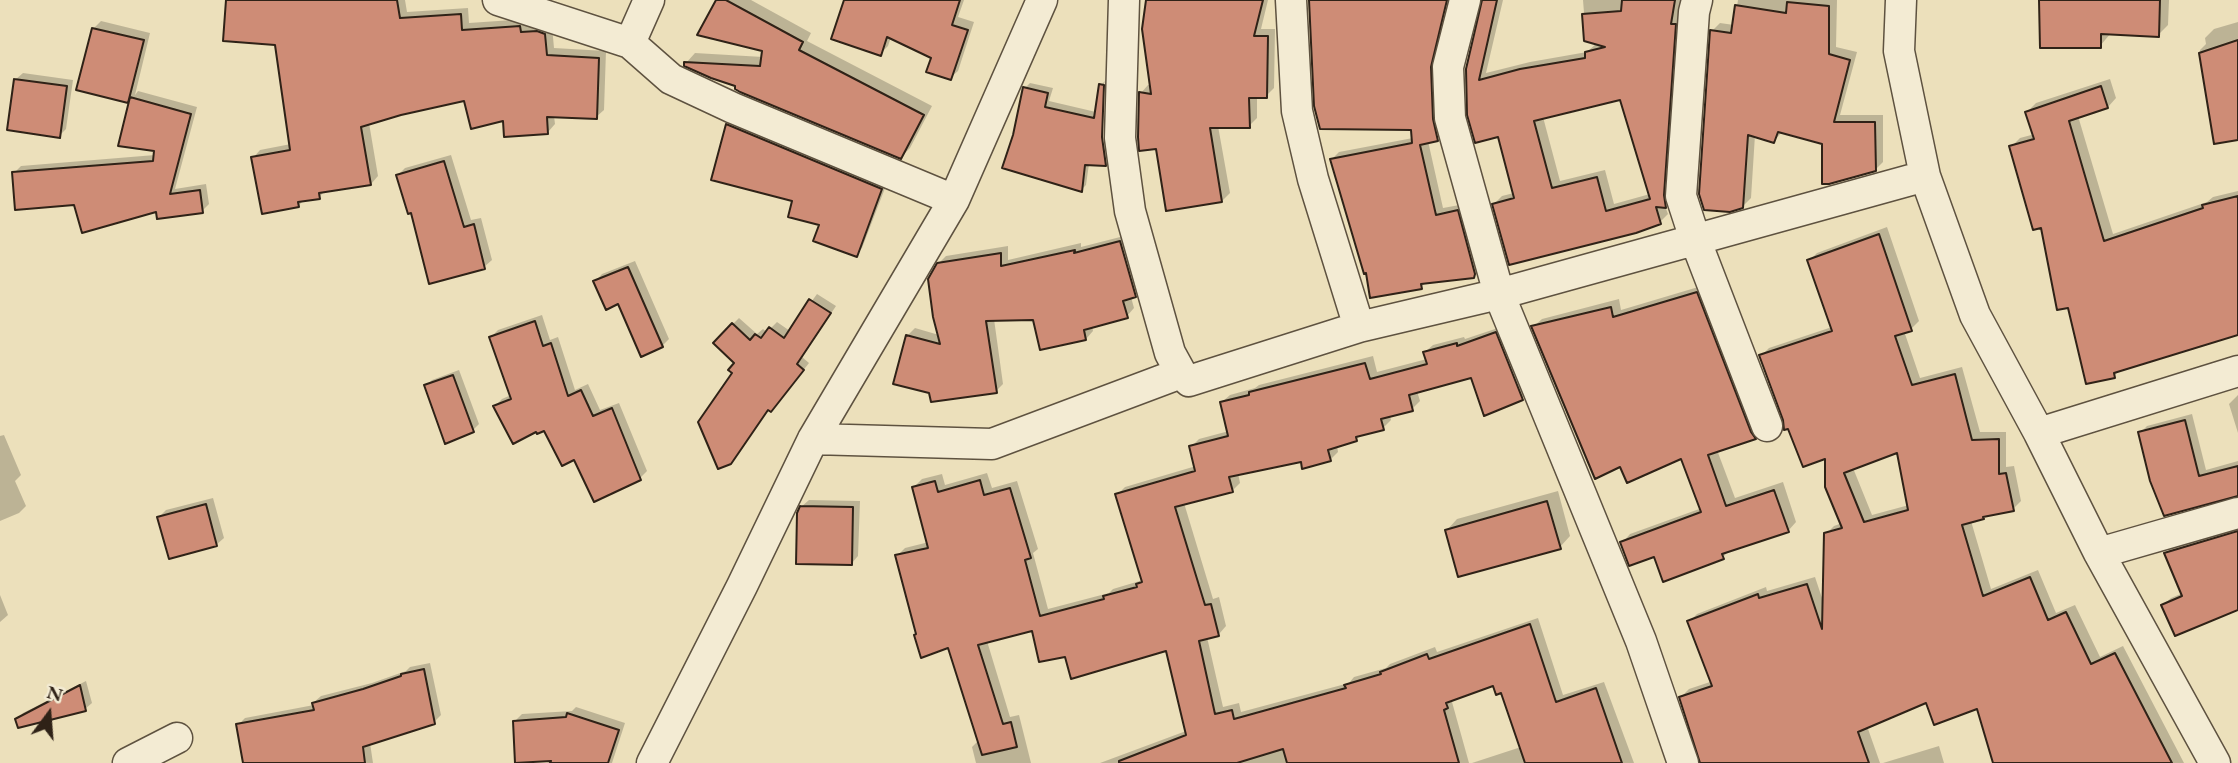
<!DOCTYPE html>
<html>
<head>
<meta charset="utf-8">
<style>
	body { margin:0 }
	#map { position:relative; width:2238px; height:763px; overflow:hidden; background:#ece0bb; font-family:"EB Garamond",serif }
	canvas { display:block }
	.north { position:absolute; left:14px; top:679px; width:70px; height:70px; -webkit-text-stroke:5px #f3ebd3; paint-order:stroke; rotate:16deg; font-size:19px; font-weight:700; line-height:28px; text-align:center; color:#2f2217 }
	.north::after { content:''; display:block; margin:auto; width:24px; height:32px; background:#2f2217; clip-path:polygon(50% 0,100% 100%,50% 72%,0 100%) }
</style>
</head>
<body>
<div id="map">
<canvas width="2238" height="763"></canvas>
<div class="north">N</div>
</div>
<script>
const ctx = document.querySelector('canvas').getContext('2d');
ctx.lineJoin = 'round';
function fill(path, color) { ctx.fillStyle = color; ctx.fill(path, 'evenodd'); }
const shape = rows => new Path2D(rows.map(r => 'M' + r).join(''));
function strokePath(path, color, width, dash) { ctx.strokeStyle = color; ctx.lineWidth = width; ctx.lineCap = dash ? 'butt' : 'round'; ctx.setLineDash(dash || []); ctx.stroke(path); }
fill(shape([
	[228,0,405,0,407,12,468,8,469,23,527,19,528,26,545,24,552,26,554,48,606,51,604,110,596,117,554,116,555,124,548,132,505,119,465,99,369,123,378,176,371,184,326,190,319,197,304,200,298,206,253,158,260,150,291,144,277,43],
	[718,0,751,0,811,33,807,41,932,106,910,148,901,157,686,63,695,53,763,57,764,50],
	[845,0,964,0,958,17,974,22,958,71,950,78,933,57,891,37,888,46,880,54],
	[1148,0,1268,0,1261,29,1275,29,1274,88,1266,96,1257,96,1257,118,1249,126,1218,126,1230,193,1222,201,1158,147,1141,93,1148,85,1151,85],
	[1309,0,1452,0,1445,132,1437,139,1428,141,1443,208,1465,204,1482,268,1474,276,1427,281,1421,287,1367,271,1332,159,1339,152,1413,138,1412,128,1316,105],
	[1483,0,1503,0,1486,73,1530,62,1587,52,1597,43,1586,39,1583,0,1681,0,1678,16,1683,17,1674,198,1665,206,1668,214,1660,222,1494,204,1502,196,1514,193,1499,135,1469,115],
	[1621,98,1650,194,1614,204,1605,170,1560,181,1543,117],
	[1738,0,1837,0,1836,47,1857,52,1840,115,1883,115,1883,162,1875,170,1823,143,1782,132,1774,141,1755,135,1751,198,1742,207,1712,31,1720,23,1734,25],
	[2041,0,2169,0,2168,25,2158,35,2111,33,2100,46],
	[101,21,150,33,135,95,138,91,197,107,175,189,206,184,209,204,202,211,75,203,14,173,21,166,155,155,156,150,120,145,132,97,128,101,94,28],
	[2238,22,2238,138,2215,142,2200,50,2206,44,2205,38,2214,29],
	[23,73,73,80,66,129,59,136,15,80],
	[2110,79,2116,98,2108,107,2078,116,2113,234,2207,202,2213,197,2238,191,2238,333,2121,369,2114,376,2069,306,2043,226,2011,147,2020,138,2035,134,2027,112,2036,103],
	[1107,80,1109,80,1111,159,1106,165,1089,164,1086,185,1081,190,1014,135,1025,88,1030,83,1053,88,1049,101,1096,112,1101,85,1105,81,1102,89,1101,146,1104,146],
	[733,118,887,183,862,248,856,255,794,200,727,125],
	[451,155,471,220,481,218,492,260,484,267,412,211,398,175,405,168],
	[1887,227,1919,321,1911,329,1904,331,1920,378,1962,367,1980,432,2006,432,2006,467,2014,466,2021,501,2013,509,1986,515,1971,521,1991,589,2038,570,2056,613,2075,605,2100,657,2123,646,2184,763,1995,763,1978,707,1927,700,1867,726,1880,763,1711,763,1681,697,1689,689,1713,681,1689,622,1697,614,1766,587,1767,591,1815,577,1824,604,1826,534,1834,526,1842,523,1827,456,1785,419,1761,356,1769,348,1832,327,1809,261,1817,253],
	[1899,451,1909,505,1872,515,1853,468],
	[1128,235,1143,288,1135,296,1131,297,1134,308,1127,316,1092,326,1093,331,1086,339,1035,319,994,319,1003,384,996,391,907,336,915,328,939,335,938,264,946,256,1008,246,1008,260,1081,243,1081,247],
	[635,261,669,339,662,346,619,302,595,282,602,274],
	[1705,285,1763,430,1755,438,1717,450,1735,498,1783,482,1796,522,1788,531,1731,549,1723,557,1622,543,1630,534,1702,508,1682,457,1621,464,1533,327,1542,319,1619,299,1621,310],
	[817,294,836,306,802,357,809,363,777,404,769,409,737,455,736,362,715,342,739,318,757,334,763,329,767,332,777,322,790,331],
	[542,315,550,340,558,337,575,390,588,384,600,410,619,403,647,471,640,478,575,458,544,429,495,406,502,399,511,395,491,337,498,330],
	[1504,326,1530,390,1522,398,1485,413,1472,376,1417,391,1420,401,1412,409,1390,415,1391,420,1383,428,1362,434,1356,439,1337,445,1338,452,1330,460,1302,460,1238,473,1240,483,1232,491,1184,503,1213,599,1219,597,1226,626,1219,634,1207,637,1223,707,1239,703,1241,712,1349,683,1354,677,1386,668,1390,664,1435,647,1437,652,1538,618,1563,695,1604,682,1634,763,1472,763,1521,747,1502,691,1494,684,1455,699,1452,702,1469,763,1100,763,1186,731,1168,649,1066,655,1033,629,987,641,1010,717,1019,715,1031,763,976,763,972,747,979,740,949,646,918,634,897,556,905,548,929,542,914,487,922,479,942,474,945,485,987,473,992,488,1017,481,1038,549,1033,553,1048,609,1109,593,1113,589,1143,580,1117,495,1125,487,1196,466,1191,447,1199,439,1229,431,1222,402,1230,395,1255,388,1259,385,1373,356,1377,372,1427,359,1425,352,1433,345,1464,337,1465,339],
	[459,370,479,424,473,430,426,386,432,380],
	[2238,395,2238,433,2229,404],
	[2192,414,2206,470,2238,461,2238,495,2165,514,2140,433,2147,426],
	[4,435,21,475,15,481,26,506,19,513,0,521,0,436],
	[1558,491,1570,536,1560,547,1447,530,1457,519],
	[213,498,224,538,216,545,159,517,166,510],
	[809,500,860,501,858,556,851,564,801,507],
	[2238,527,2238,608,2163,605,2171,598,2183,593,2166,553,2173,546],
	[0,595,8,615,0,622],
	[430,663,441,715,434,722,370,743,373,763,245,763,238,725,245,718,314,705,313,703,321,696,372,683,406,671,410,667],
	[86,681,92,703,85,709,17,720,23,713],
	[576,707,625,723,612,763,551,763,541,760,514,722,522,714,572,711],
	[1939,746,1944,763,1883,763]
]), '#0003');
const building = shape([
	[226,0,397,0,400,18,461,14,462,30,520,26,521,32,537,31,545,34,547,55,599,58,597,119,547,117,548,134,504,137,503,121,471,129,464,101,401,115,361,127,371,185,319,193,320,199,298,202,299,207,262,214,251,157,290,150,275,45,223,41,226,0],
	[716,0,726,0,803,42,799,50,924,115,901,159,740,92,735,89,735,86,711,78,684,66,684,62,760,66,762,51,697,35,716,0],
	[844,0,960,0,952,25,968,30,951,80,926,72,931,58,887,37,881,56,831,39,844,0],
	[1146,0,1263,0,1254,36,1268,36,1267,98,1249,98,1250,128,1210,128,1222,202,1166,211,1156,149,1139,151,1138,137,1139,92,1151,94,1142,29,1146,0],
	[1309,0,1447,0,1431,67,1433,119,1438,141,1420,145,1436,215,1458,210,1475,274,1474,278,1421,284,1422,289,1370,298,1366,273,1364,274,1330,159,1412,143,1411,130,1320,129,1314,106,1309,0],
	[1482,0,1497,0,1479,80,1520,69,1585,58,1585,52,1605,47,1584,41,1582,14,1621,11,1622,0,1675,0,1671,24,1676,24,1664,195,1666,208,1656,207,1661,224,1636,233,1509,265,1492,204,1514,198,1498,137,1475,143,1467,115,1466,69,1482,0],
	[1620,100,1650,199,1606,211,1597,177,1552,188,1534,121,1620,100],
	[2039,0,2160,0,2159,37,2101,34,2101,48,2040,48,2039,0],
	[1787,2,1829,6,1829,54,1850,60,1834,122,1875,122,1876,171,1829,184,1822,184,1822,144,1778,132,1774,143,1748,135,1743,208,1730,212,1704,210,1699,194,1710,30,1731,33,1735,5,1786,13,1787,2],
	[92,28,144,40,128,103,76,90,92,28],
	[2238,40,2238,140,2214,144,2199,53,2238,40],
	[14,79,67,86,60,138,7,130,14,79],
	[1099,84,1104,85,1102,137,1106,166,1085,165,1082,192,1002,168,1013,135,1023,87,1048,93,1045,107,1094,118,1099,84],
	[2101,86,2108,108,2069,121,2104,241,2203,208,2202,205,2238,196,2238,335,2114,373,2115,378,2086,384,2068,308,2057,310,2041,228,2033,230,2009,146,2034,139,2025,112,2101,86],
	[130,97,191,114,170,194,200,190,203,213,157,219,156,212,82,233,74,205,15,210,12,172,153,161,154,151,118,146,130,97],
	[726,124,882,189,857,257,813,241,819,225,788,217,792,201,711,180,726,124],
	[444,161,464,227,474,224,485,269,429,284,411,213,408,214,396,175,444,161],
	[1879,234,1912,331,1895,336,1912,385,1955,374,1972,440,1999,439,1999,474,2006,473,2014,511,1983,517,1984,519,1962,525,1983,596,2030,577,2048,620,2066,612,2091,664,2115,653,2172,763,1993,763,1977,709,1934,725,1926,703,1858,732,1869,763,1700,763,1679,697,1712,686,1687,621,1758,594,1759,598,1807,584,1822,629,1824,533,1842,528,1825,487,1825,459,1803,467,1788,429,1784,430,1783,420,1759,355,1832,331,1807,260,1879,234],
	[1897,453,1908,510,1864,522,1844,473,1897,453],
	[1120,241,1136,297,1123,301,1128,318,1084,330,1086,340,1040,350,1033,320,986,321,997,393,931,402,929,393,893,384,906,335,940,344,933,317,928,279,937,263,1001,253,1001,266,1075,250,1074,253,1120,241],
	[628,267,663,347,641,357,618,304,606,310,593,281,628,267],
	[1697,292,1751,432,1756,439,1708,455,1726,506,1774,490,1789,532,1722,554,1724,559,1663,582,1654,557,1629,566,1620,542,1701,512,1681,459,1627,483,1620,467,1595,479,1531,326,1611,307,1613,317,1697,292],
	[809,299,831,313,797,364,804,370,771,412,768,410,731,464,718,469,698,422,732,373,728,370,734,363,713,343,732,323,750,340,755,334,761,338,769,327,784,338,809,299],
	[535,321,543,346,551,343,568,396,581,390,593,416,612,408,641,480,594,502,574,460,562,466,544,431,537,434,536,432,513,444,493,406,511,399,489,337,535,321],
	[1496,332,1523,400,1484,416,1471,378,1409,395,1413,411,1381,419,1384,430,1356,437,1357,441,1328,450,1331,461,1302,469,1301,462,1229,477,1233,492,1175,507,1205,605,1211,604,1219,636,1199,641,1215,714,1232,710,1234,719,1346,688,1344,685,1381,674,1380,672,1427,654,1429,659,1530,624,1556,702,1596,688,1622,763,1525,763,1501,693,1496,695,1493,686,1446,703,1448,708,1444,710,1459,763,1287,763,1283,749,1237,763,1119,763,1119,761,1186,735,1166,651,1071,679,1065,657,1039,662,1032,631,978,645,1003,724,1011,722,1017,747,982,755,948,648,921,658,914,635,916,634,895,555,928,548,912,487,935,481,938,492,980,480,984,495,1010,488,1031,558,1025,560,1040,616,1104,599,1103,596,1137,587,1136,584,1142,582,1115,494,1195,471,1189,446,1228,436,1220,402,1249,395,1249,392,1365,363,1370,379,1427,364,1423,352,1457,343,1457,346,1496,332],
	[453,375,474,432,445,444,424,385,453,375],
	[2185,420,2199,476,2238,466,2238,496,2164,516,2150,481,2138,432,2185,420],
	[1547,501,1561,549,1458,577,1445,530,1547,501],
	[206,504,217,546,169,559,157,517,206,504],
	[800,506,853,507,852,565,796,564,797,513,800,506],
	[2238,531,2238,610,2175,636,2161,605,2182,596,2164,553,2238,531],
	[424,669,435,724,363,747,365,763,243,763,236,724,314,710,312,703,363,689,401,676,401,674,424,669],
	[80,685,86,711,18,728,15,719,80,685],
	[567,713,619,730,608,763,550,763,551,761,515,763,513,721,566,717,567,713]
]);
fill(building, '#ce8c76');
strokePath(building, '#2f2217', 2);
const minor = shape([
	[498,0,630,43,671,79,733,108,954,200],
	[1124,0,1120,138,1130,211,1170,353,1181,373,1189,381,1359,327,1499,294,1925,176],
	[1291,0,1297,111,1313,179,1359,327],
	[1465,0,1448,67,1450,118,1499,294,1641,641,1683,763],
	[1697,0,1694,12,1681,196,1695,239,1767,426],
	[1901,0,1899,51,1925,176,1975,315,2039,433,2099,553,2215,763],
	[630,43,649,0],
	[2039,433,2238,371],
	[813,439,992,444,1181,373],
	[2099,553,2238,513],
	[128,763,177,738],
	[652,763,742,586,813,439,954,200,1042,0]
]);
strokePath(minor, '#5e5240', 33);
strokePath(minor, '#f3ebd3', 30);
</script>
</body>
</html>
